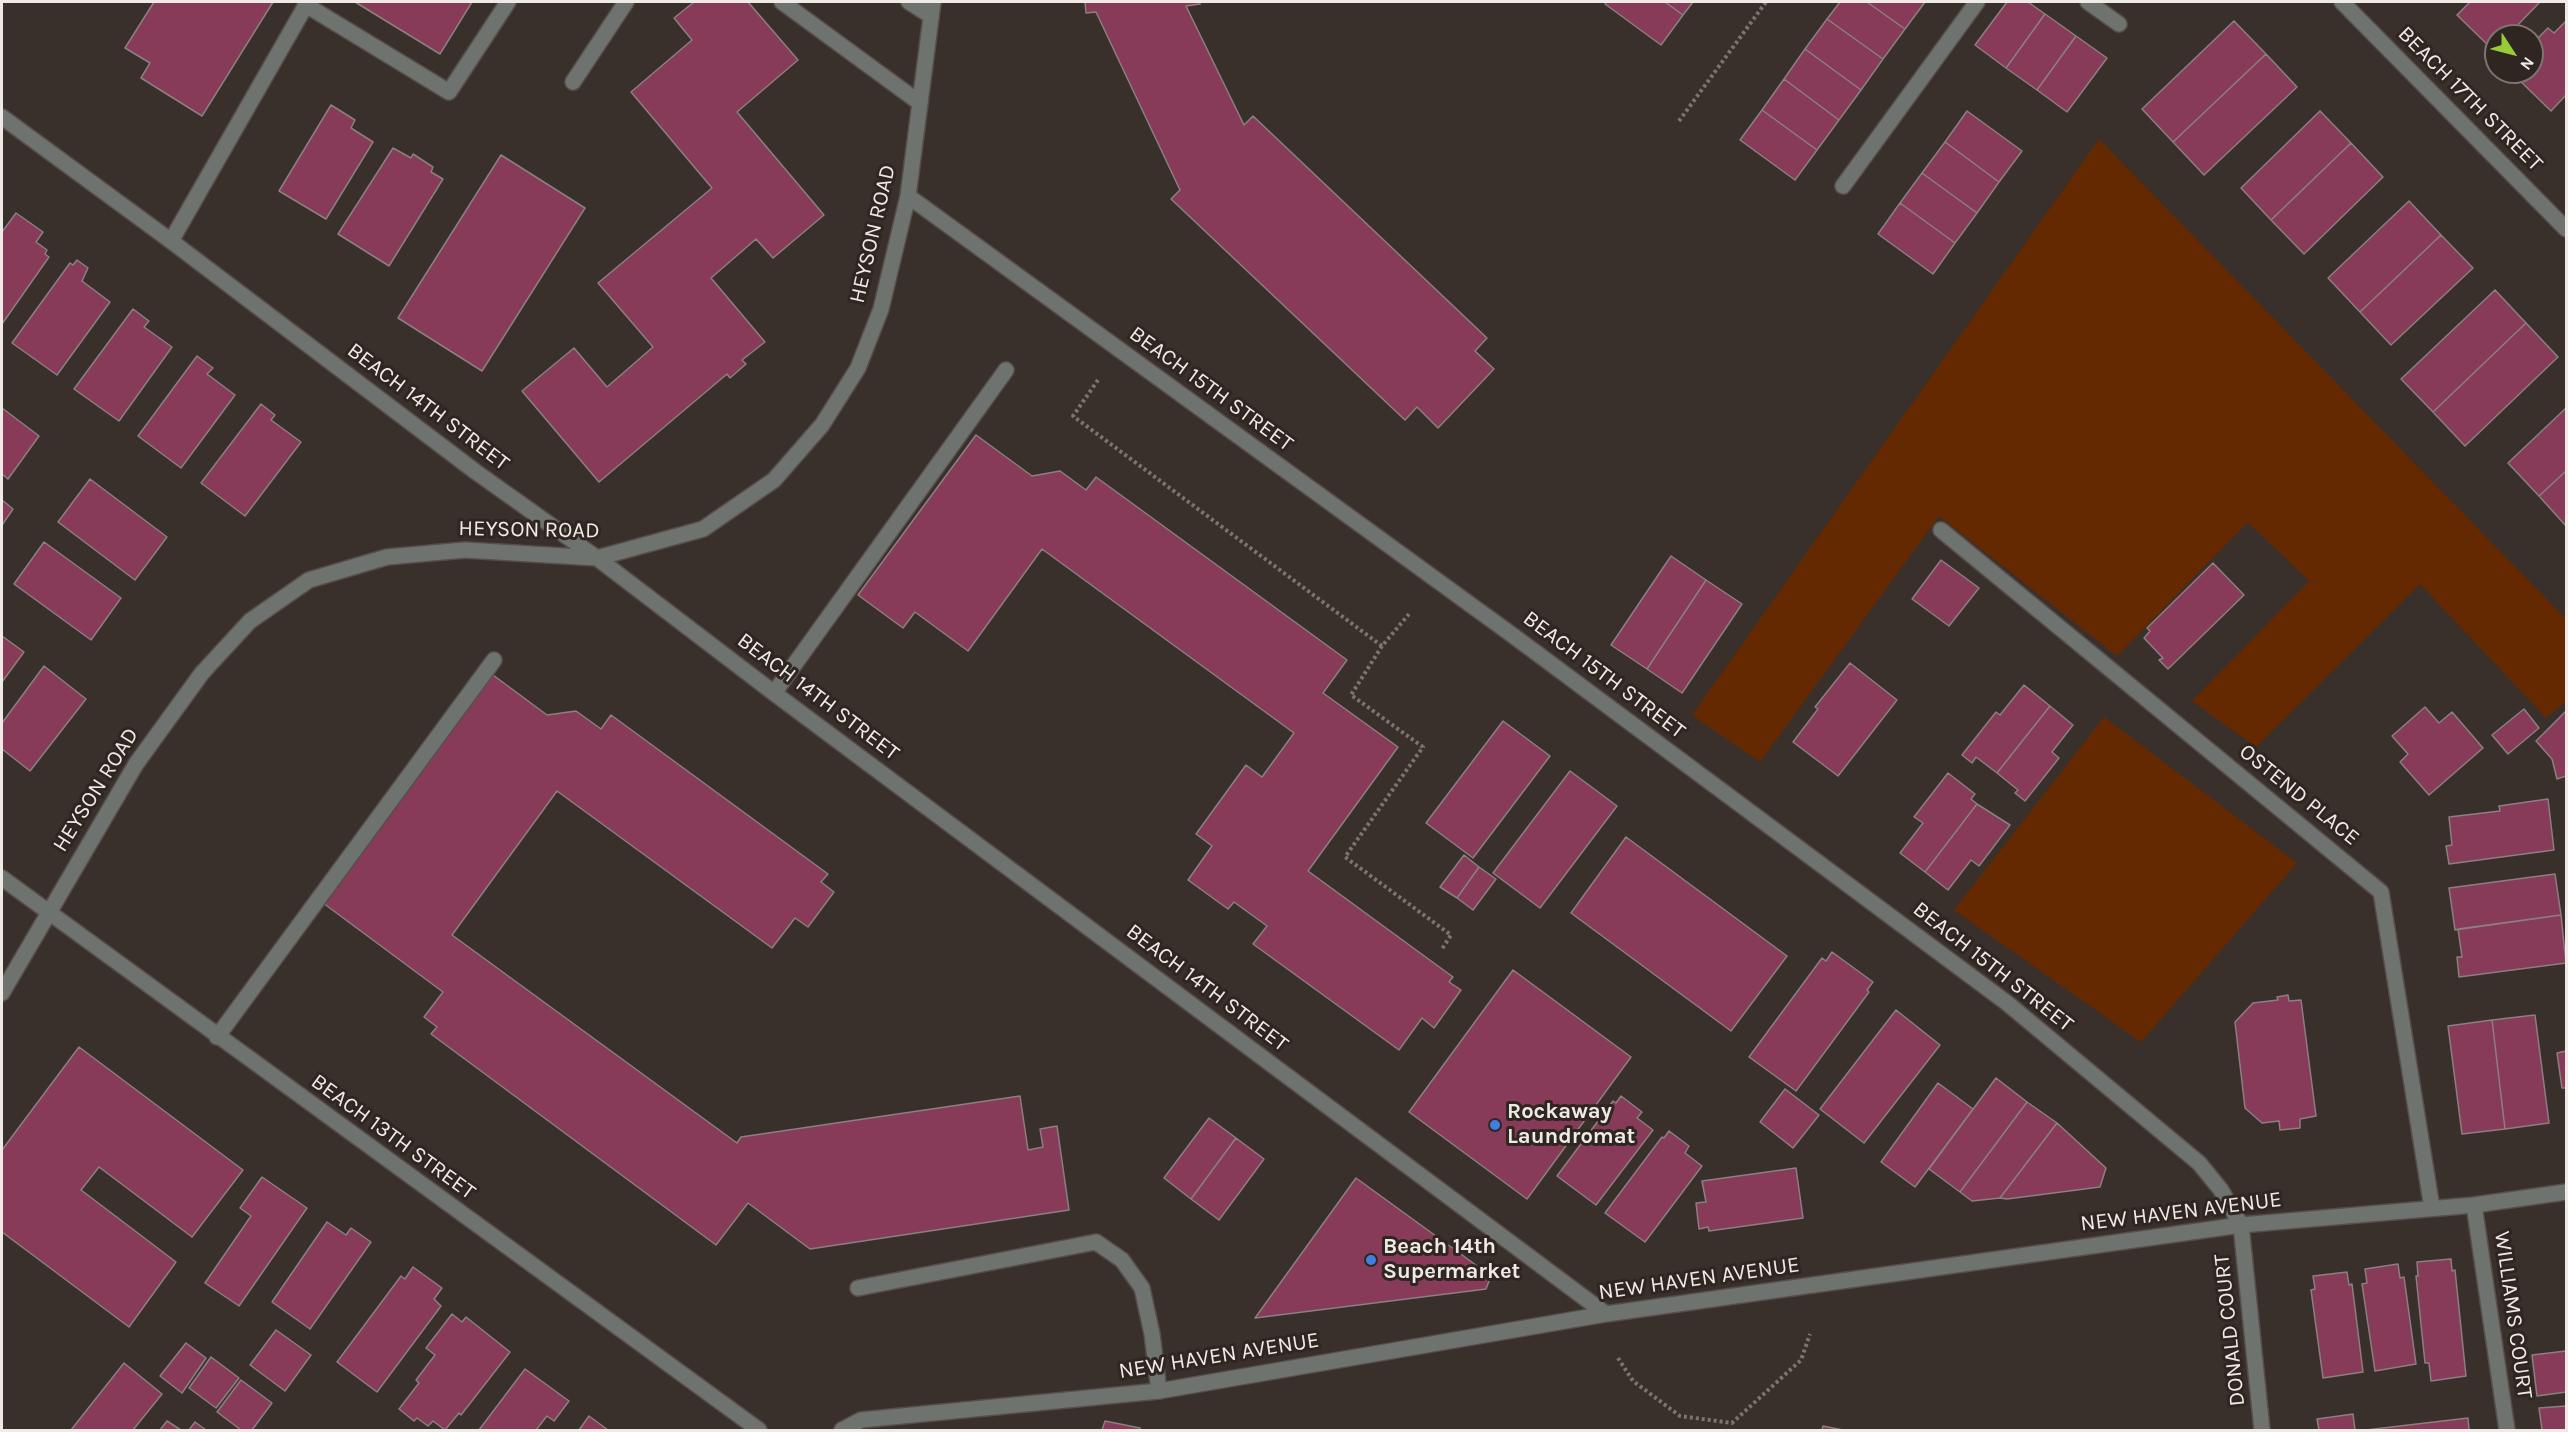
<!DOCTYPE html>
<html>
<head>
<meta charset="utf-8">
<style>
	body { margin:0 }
	#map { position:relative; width:2568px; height:1432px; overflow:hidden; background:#39302b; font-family:Karla,sans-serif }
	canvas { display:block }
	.frame { position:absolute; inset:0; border:3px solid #f0eae7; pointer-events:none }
	.north { position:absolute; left:2484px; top:24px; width:60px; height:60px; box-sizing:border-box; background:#2f2621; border:2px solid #7c7470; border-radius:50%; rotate:126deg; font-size:16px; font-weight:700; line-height:24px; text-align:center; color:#f0eae7 }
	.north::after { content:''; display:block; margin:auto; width:21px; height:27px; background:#98cb38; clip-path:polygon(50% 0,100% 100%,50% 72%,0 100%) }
</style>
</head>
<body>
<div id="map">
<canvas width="2568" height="1432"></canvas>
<div class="frame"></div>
<div class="north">N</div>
</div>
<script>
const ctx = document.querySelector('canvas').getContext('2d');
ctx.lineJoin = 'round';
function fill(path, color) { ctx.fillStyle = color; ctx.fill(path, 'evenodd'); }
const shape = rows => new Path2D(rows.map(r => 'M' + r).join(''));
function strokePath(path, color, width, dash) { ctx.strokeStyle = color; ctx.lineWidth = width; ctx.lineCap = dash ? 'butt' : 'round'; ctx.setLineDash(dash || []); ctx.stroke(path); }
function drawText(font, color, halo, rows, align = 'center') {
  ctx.font = font + ' Karla,sans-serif'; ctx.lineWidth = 6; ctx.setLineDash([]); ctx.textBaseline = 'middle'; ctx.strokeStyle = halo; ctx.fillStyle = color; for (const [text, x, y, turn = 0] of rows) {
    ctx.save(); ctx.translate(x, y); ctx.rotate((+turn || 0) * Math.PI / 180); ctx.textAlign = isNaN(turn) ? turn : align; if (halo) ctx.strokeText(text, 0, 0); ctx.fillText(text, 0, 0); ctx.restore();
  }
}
fill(shape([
	[2099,139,2566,619,2566,701,2546,718,2420,584,2256,747,2192,701,2309,581,2248,522,2117,656,1939,516,1760,762,1692,715],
	[2104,717,2297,863,2141,1042,1954,910]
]), '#642900');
const building = shape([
	[154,2,273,2,202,116,141,78,150,63,125,48,154,2],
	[355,2,472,2,440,54,355,2],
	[694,2,748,2,798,60,737,112,824,215,773,258,756,239,711,278,765,342,742,360,746,364,730,378,727,374,599,482,522,391,574,348,607,387,653,347,598,283,712,188,631,92,692,40,674,18,694,2],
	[1085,2,1200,2,1200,4,1186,6,1244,125,1253,116,1487,338,1475,351,1494,369,1438,428,1417,407,1405,420,1171,199,1180,190,1096,12,1086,13,1085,2],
	[1607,2,1665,2,1683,15,1661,45,1605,4,1607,2],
	[1665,2,1693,2,1683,15,1665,2],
	[1840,2,1867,2,1905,29,1883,59,1827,19,1840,2],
	[1867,2,1925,2,1905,29,1867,2],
	[2007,2,2028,2,2045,14,2006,68,1975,45,2007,2],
	[2470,2,2540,2,2507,36,2496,36,2496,47,2493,50,2457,15,2470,2],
	[2045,14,2076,36,2037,90,2006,68,2045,14],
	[1827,19,1883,59,1861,90,1805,49,1827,19],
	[2234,21,2266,54,2173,142,2142,109,2234,21],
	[2566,21,2566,95,2551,111,2514,75,2518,72,2532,72,2532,57,2541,47,2535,41,2548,28,2554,33,2566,21],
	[2076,36,2107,58,2067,112,2037,90,2076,36],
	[1805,49,1861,90,1839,120,1784,79,1805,49],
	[2266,54,2297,87,2204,175,2173,142,2266,54],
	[1784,79,1839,120,1817,150,1762,110,1784,79],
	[331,105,355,120,351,128,373,142,326,219,279,191,331,105],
	[1762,110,1817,150,1795,180,1740,140,1762,110],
	[1967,111,2022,151,1999,182,1945,142,1967,111],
	[2320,111,2351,143,2271,220,2241,188,2320,111],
	[1945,142,1999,182,1977,213,1922,173,1945,142],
	[2351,143,2383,177,2304,254,2271,220,2351,143],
	[393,148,411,158,413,154,433,167,431,172,443,179,389,266,338,234,393,148],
	[501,155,585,208,482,371,398,318,501,155],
	[1922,173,1977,213,1955,243,1900,203,1922,173],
	[2409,201,2441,235,2360,312,2328,278,2409,201],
	[1900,203,1955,243,1933,274,1878,234,1900,203],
	[16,213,43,232,36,242,47,250,45,254,49,257,2,324,2,232,16,213],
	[2441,235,2473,268,2391,345,2360,312,2441,235],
	[77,260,88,268,82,281,110,302,57,375,12,343,70,263,73,265,77,260],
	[2495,290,2526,323,2433,412,2401,379,2495,290],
	[133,309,149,321,144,327,172,347,119,421,74,389,133,309],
	[2526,323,2558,357,2465,446,2433,412,2526,323],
	[197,356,213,368,207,374,235,395,181,468,138,436,197,356],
	[261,404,275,415,271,420,301,442,245,516,201,483,261,404],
	[2,408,39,436,8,479,2,474,2,408],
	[2566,408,2566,471,2539,496,2508,463,2566,408],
	[976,435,1032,476,1060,471,1086,490,1096,477,1347,660,1323,693,1398,747,1308,871,1453,977,1449,982,1461,990,1434,1028,1422,1018,1399,1050,1253,944,1267,926,1234,902,1228,909,1188,880,1212,846,1196,834,1246,765,1262,777,1294,733,1042,549,968,651,915,612,903,628,858,595,976,435],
	[2566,471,2566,526,2539,496,2566,471],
	[90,479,167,537,135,580,58,522,90,479],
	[2,500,13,509,2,525,2,500],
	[44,542,121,598,91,640,14,584,44,542],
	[1671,556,1706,580,1647,669,1611,645,1671,556],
	[1941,560,1979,588,1949,626,1912,599,1941,560],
	[2213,563,2244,595,2168,669,2159,660,2163,658,2144,638,2150,631,2147,628,2213,563],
	[1706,580,1742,604,1682,693,1647,669,1706,580],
	[2,636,24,652,2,682,2,636],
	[1850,663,1897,700,1838,776,1793,742,1818,709,1815,707,1850,663],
	[44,666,86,699,30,771,2,749,2,723,44,666],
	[493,675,547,715,576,711,601,729,611,715,828,874,821,882,834,892,808,927,795,918,772,948,557,791,452,935,737,1143,741,1137,1020,1096,1028,1150,1043,1147,1040,1129,1057,1126,1069,1210,810,1249,748,1203,716,1245,431,1034,437,1027,424,1017,443,992,323,903,493,675],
	[2024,685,2050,706,1997,773,1976,757,1972,763,1962,755,1996,712,2000,715,2024,685],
	[2050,706,2073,725,2052,752,2059,758,2025,801,2015,793,2018,790,1997,773,2050,706],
	[2425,707,2439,723,2452,712,2483,748,2429,795,2400,762,2408,754,2392,736,2425,707],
	[2524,709,2539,728,2508,754,2492,735,2524,709],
	[2566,711,2566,776,2557,779,2552,759,2536,741,2566,711],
	[1503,721,1550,756,1473,858,1426,823,1503,721],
	[1570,771,1617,806,1540,908,1493,873,1570,771],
	[1948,773,1975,794,1971,799,1977,804,1925,872,1900,853,1923,823,1914,817,1948,773],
	[2548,799,2554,850,2449,864,2446,846,2452,845,2449,817,2500,811,2499,806,2548,799],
	[1977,804,2010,825,1979,866,1971,860,1948,890,1925,872,1977,804],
	[1626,837,1787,956,1731,1031,1571,913,1626,837],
	[1464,855,1479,867,1457,898,1440,887,1464,855],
	[1479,867,1496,879,1473,910,1457,898,1479,867],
	[2555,874,2561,915,2455,930,2449,888,2555,874],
	[2561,915,2566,963,2459,977,2457,957,2462,957,2458,929,2561,915],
	[1832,952,1873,982,1867,990,1869,992,1796,1091,1749,1057,1822,958,1826,961,1832,952],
	[1513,970,1631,1057,1527,1199,1409,1112,1513,970],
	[2288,995,2289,1001,2301,1000,2316,1116,2300,1119,2300,1128,2280,1130,2279,1121,2262,1123,2245,1108,2235,1022,2253,1003,2278,1000,2277,997,2288,995],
	[1896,1010,1940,1045,1864,1143,1820,1109,1896,1010],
	[2535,1015,2549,1123,2505,1129,2492,1020,2535,1015],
	[2492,1020,2505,1129,2462,1134,2448,1026,2492,1020],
	[79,1047,243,1170,192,1237,99,1167,81,1190,176,1262,129,1327,2,1232,2,1150,79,1047],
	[2566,1051,2566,1088,2562,1088,2557,1053,2566,1051],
	[1996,1078,2027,1102,1960,1192,1929,1169,1996,1078],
	[1938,1083,1973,1109,1915,1187,1881,1162,1938,1083],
	[1785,1089,1819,1115,1793,1148,1760,1122,1785,1089],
	[1621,1096,1642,1112,1637,1118,1653,1130,1596,1205,1557,1176,1613,1101,1616,1103,1621,1096],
	[2027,1102,2057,1123,2000,1198,1972,1201,1960,1192,2027,1102],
	[1209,1118,1236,1138,1191,1199,1164,1178,1209,1118],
	[2057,1123,2106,1168,2100,1187,2007,1199,2000,1198,2057,1123],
	[1669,1131,1689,1146,1685,1153,1702,1166,1645,1242,1605,1213,1662,1137,1664,1138,1669,1131],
	[1236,1138,1264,1159,1219,1220,1191,1199,1236,1138],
	[1796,1168,1803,1218,1709,1231,1708,1227,1699,1229,1696,1203,1706,1202,1702,1181,1796,1168],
	[262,1177,307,1208,239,1306,205,1283,251,1216,240,1208,262,1177],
	[1356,1178,1491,1276,1486,1289,1255,1318,1356,1178],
	[327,1222,346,1235,351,1228,371,1242,310,1329,272,1302,327,1222],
	[2451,1259,2452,1271,2455,1270,2466,1376,2431,1381,2429,1363,2425,1363,2416,1276,2418,1276,2417,1262,2451,1259],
	[2398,1264,2400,1278,2404,1277,2416,1364,2375,1371,2362,1284,2367,1283,2365,1269,2398,1264],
	[413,1267,442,1288,434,1299,441,1306,377,1392,337,1362,401,1276,405,1279,413,1267],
	[2347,1272,2349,1285,2352,1284,2363,1372,2323,1378,2311,1290,2315,1289,2313,1276,2347,1272],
	[452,1314,462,1322,466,1317,510,1352,461,1415,459,1413,445,1430,433,1421,428,1426,417,1418,414,1421,399,1409,419,1383,416,1380,435,1355,426,1348,452,1314],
	[276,1330,311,1355,285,1391,250,1365,276,1330],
	[186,1343,206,1358,182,1393,160,1376,186,1343],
	[2566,1351,2566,1392,2537,1396,2532,1355,2566,1351],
	[211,1357,239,1378,216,1408,189,1388,211,1357],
	[124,1363,162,1394,133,1430,71,1430,124,1363],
	[525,1369,569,1401,554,1421,547,1416,536,1430,479,1430,525,1369],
	[241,1380,272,1403,252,1430,241,1430,217,1412,241,1380],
	[2566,1406,2566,1430,2542,1430,2539,1408,2566,1406],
	[2353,1414,2355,1430,2319,1430,2317,1419,2353,1414],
	[589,1416,608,1430,579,1430,589,1416],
	[2468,1418,2469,1430,2366,1430,2468,1418],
	[167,1421,181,1430,160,1430,167,1421],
	[1105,1421,1140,1428,1140,1430,1102,1430,1105,1421],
	[195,1422,206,1430,189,1430,195,1422],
	[1823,1426,1843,1430,1822,1430,1823,1426]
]);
fill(building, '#873b58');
strokePath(building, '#8b7f82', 1.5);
const lane = shape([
	[782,2,920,103],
	[909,2,931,16],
	[2088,2,2119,24],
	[573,82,626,2],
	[1843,186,1977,2],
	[171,241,306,5,449,92,508,2],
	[774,693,1006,370],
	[217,1037,494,660],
	[2241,1225,2262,1430],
	[858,1288,1096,1242,1122,1260,1142,1288,1152,1334,1159,1391]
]);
const street = shape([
	[2342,2,2566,229],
	[2,117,171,241,476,472,597,558,774,693,1606,1314],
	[908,196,1515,637,2007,1003,2199,1163,2221,1190,2241,1225],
	[1941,530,2381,892,2432,1208],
	[2,878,759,1430],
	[2,993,136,764,202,673,250,621,309,580,387,557,465,550,597,558,703,529,774,480,822,425,858,368,881,309,908,196,933,2],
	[2474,1205,2507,1430],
	[842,1430,861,1420,1159,1391,1606,1314,2241,1225,2474,1205,2566,1192]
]);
strokePath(lane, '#564e49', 18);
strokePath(street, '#564e49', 18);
strokePath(shape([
	[1679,121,1766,2],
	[1098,380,1073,416,1382,646,1409,614],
	[1382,646,1351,695,1423,747,1345,857,1451,935,1442,949],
	[1618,1358,1633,1381,1680,1416,1732,1423,1801,1360,1810,1334]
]), '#7c746f', 4, [3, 3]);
strokePath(lane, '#6e7370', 15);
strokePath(street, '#6e7370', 15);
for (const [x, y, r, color] of [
	[1495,1125,6,"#3f7fe0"],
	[1371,1260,6,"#3f7fe0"]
]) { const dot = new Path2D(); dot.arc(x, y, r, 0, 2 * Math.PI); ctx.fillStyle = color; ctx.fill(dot); strokePath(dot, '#2f2621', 2); }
drawText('22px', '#f0eae7', '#2f2621', [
	["BEACH 17TH STREET",2470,99,45],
	["HEYSON ROAD",873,234,-77],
	["BEACH 15TH STREET",1211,389,36],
	["BEACH 14TH STREET",428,407,37],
	["HEYSON ROAD",529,530,1],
	["BEACH 15TH STREET",1604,675,37],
	["BEACH 14TH STREET",818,697,37],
	["HEYSON ROAD",96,790,-58],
	["OSTEND PLACE",2299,795,39],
	["BEACH 15TH STREET",1993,967,38],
	["BEACH 14TH STREET",1207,988,37],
	["BEACH 13TH STREET",393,1137,36],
	["NEW HAVEN AVENUE",2181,1212,-7],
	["NEW HAVEN AVENUE",1699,1279,-8],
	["WILLIAMS COURT",2513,1315,82],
	["DONALD COURT",2230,1330,-96],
	["NEW HAVEN AVENUE",1219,1356,-9]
]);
drawText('bold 22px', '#f0eae7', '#2f2621', [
	["Rockaway",1507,1112],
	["Laundromat",1507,1137],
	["Beach 14th",1383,1247],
	["Supermarket",1383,1272]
], 'left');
</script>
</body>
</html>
